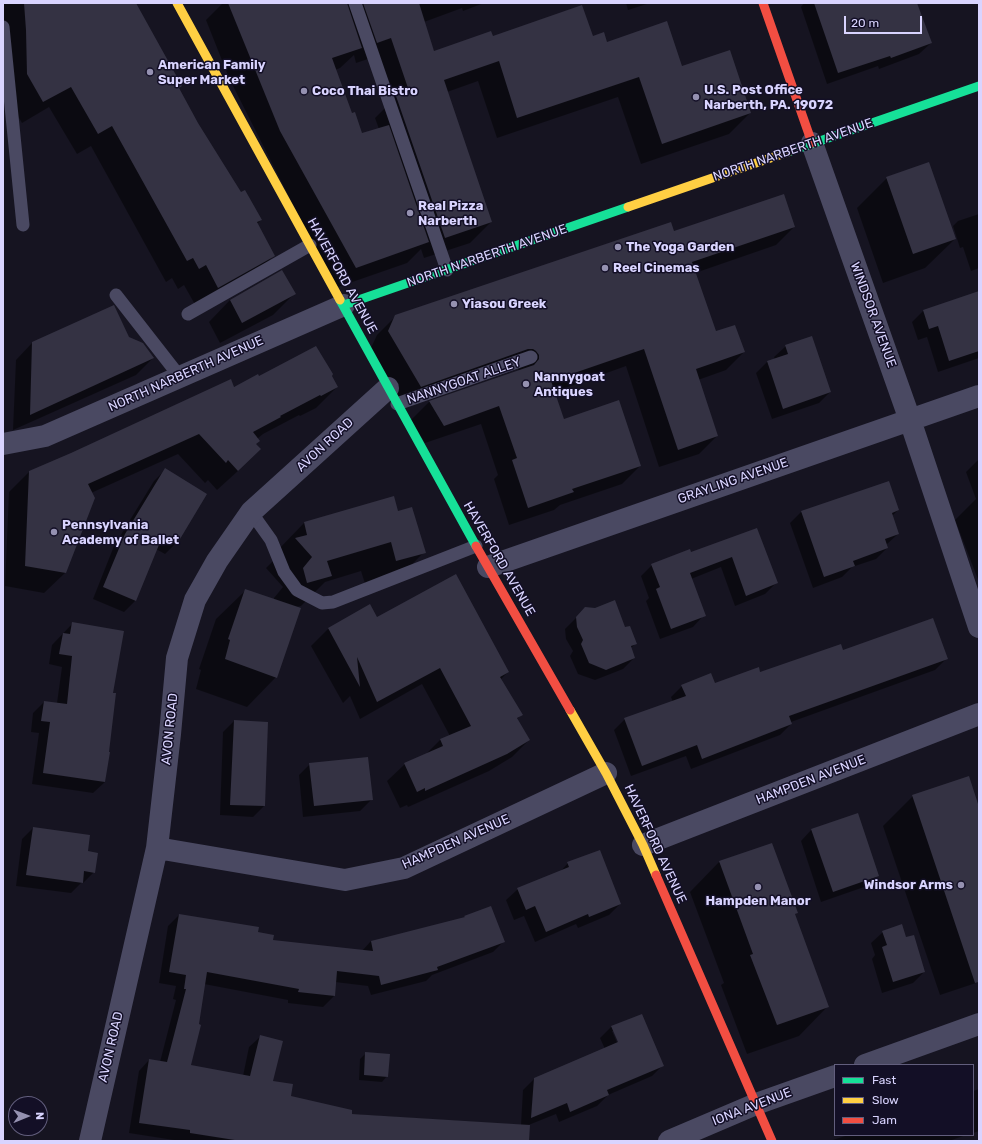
<!DOCTYPE html>
<html>
<head>
<meta charset="utf-8">
<style>
	body { margin:0 }
	#map { position:relative; width:982px; height:1144px; overflow:hidden; background:#161421; font-family:Rubik,sans-serif }
	canvas { display:block }
	.frame { position:absolute; inset:0; border:4px solid #d9d4ff; pointer-events:none }
	.legend { position:absolute; left:834px; top:1064px; width:140px; height:72px; box-sizing:border-box; background:#130f26; border:1px solid #625e7d; margin:0; padding:5px 7px; list-style:none; font-size:12px; color:#d9d4ff }
	.legend li { display:flex; align-items:center; gap:8px; height:20px }
	.legend b { width:20px; border:1px solid #625e7d }
	.north { position:absolute; left:8px; top:1096px; width:40px; height:40px; box-sizing:border-box; background:#130f26; border:1px solid #625e7d; border-radius:50%; rotate:89deg; font-size:11px; font-weight:700; line-height:16px; text-align:center; color:#d9d4ff }
	.north::after { content:''; display:block; margin:auto; width:14px; height:18px; background:#9591b1; clip-path:polygon(50% 0,100% 100%,50% 72%,0 100%) }
	.scale { position:absolute; left:844px; top:16px; width:78px; height:18px; box-sizing:border-box; border:2px solid #d9d4ff; border-top:0; padding-left:5px; font-size:12px; line-height:14px; white-space:nowrap; color:#d9d4ff; -webkit-text-stroke:3px #130f26; paint-order:stroke }
</style>
</head>
<body>
<div id="map">
<canvas width="982" height="1144"></canvas>
<div class="frame"></div>
<ul class="legend">
<li><b style="height:5px;background:#16e098"></b>Fast</li>
<li><b style="height:5px;background:#ffcf43"></b>Slow</li>
<li><b style="height:5px;background:#f24e42"></b>Jam</li>
</ul>
<div class="north">N</div>
<div class="scale">20 m</div>
</div>
<script>
const ctx = document.querySelector('canvas').getContext('2d');
ctx.lineJoin = 'round';
function fill(path, color) { ctx.fillStyle = color; ctx.fill(path, 'evenodd'); }
const shape = rows => new Path2D(rows.map(r => 'M' + r).join(''));
function strokePath(path, color, width, dash) { ctx.strokeStyle = color; ctx.lineWidth = width; ctx.lineCap = dash ? 'butt' : 'round'; ctx.setLineDash(dash || []); ctx.stroke(path); }
function drawText(font, color, halo, rows, align = 'center') {
  ctx.font = font + ' Rubik,sans-serif'; ctx.lineWidth = 3; ctx.setLineDash([]); ctx.textBaseline = 'middle'; ctx.strokeStyle = halo; ctx.fillStyle = color; for (const [text, x, y, turn = 0] of rows) {
    ctx.save(); ctx.translate(x, y); ctx.rotate((+turn || 0) * Math.PI / 180); ctx.textAlign = isNaN(turn) ? turn : align; if (halo) ctx.strokeText(text, 0, 0); ctx.fillText(text, 0, 0); ctx.restore();
  }
}
fill(shape([
	[3,3,134,3,181,86,178,89,197,123,240,194,261,220,257,224,274,255,253,277,197,308,184,285,178,289,172,278,166,282,91,146,77,154,49,107,22,123,6,96],
	[223,3,484,3,463,11,462,8,424,22,434,52,492,37,592,37,606,43,682,67,750,113,729,134,641,164,618,97,497,138,478,81,447,92,491,222,470,243,424,258,421,249,407,263,335,288,229,78,206,20],
	[354,55,356,63,371,58,387,106,375,118,379,129,362,134,351,114,335,70,340,68],
	[626,3,650,3,628,10],
	[804,3,916,3,931,43,919,54,879,69,878,66,827,84,801,7],
	[887,178,955,239,925,268,883,283,857,208],
	[979,214,979,268,971,271,963,247,960,248,953,226,958,221],
	[794,227,776,245,695,273,715,333,744,352,726,370,698,380,717,436,699,454,659,467,626,366,554,392,564,420,640,466,622,484,560,505,554,510,509,525,494,479,498,475,481,424,425,443,411,420,429,402,519,371,518,369,514,367,402,405,370,350,377,335,396,316,674,232],
	[979,292,979,358,938,372,927,337,918,340,912,322,923,311],
	[294,294,273,315,220,343,209,322,230,300],
	[128,337,153,358,136,375,13,430,16,360,32,343],
	[786,346,830,392,819,403,772,419,756,373,767,362,775,360,774,357],
	[331,376,337,387,316,408,300,416,299,415,263,434,257,439,255,444,239,470,217,490,208,480,205,483,178,454,91,493,65,573,44,593,5,586,9,492,30,471,258,377],
	[979,459,979,582,955,520,976,499,966,472],
	[165,470,176,543,165,554,156,549,135,601,124,612,93,599,114,546,154,481],
	[898,510,892,516,898,534,886,545,887,548,876,559,852,567,842,577,813,588,790,523,801,512],
	[397,512,424,552,395,582,367,590,361,571,325,582,301,606,296,607,276,677,247,707,196,689,201,670,199,669,216,619,246,590,274,600,274,598,283,587,266,568,276,558,275,553,304,523],
	[757,529,776,583,765,594,735,606,721,567,691,579,704,615,693,627,660,639,646,601,649,598,641,576,652,565,691,553],
	[370,606,377,618,508,672,500,680,521,715,517,719,529,740,512,757,489,771,408,807,407,805,400,808,387,781,405,764,426,754,440,740,450,736,422,684,360,719,350,696,343,703,311,646,328,629],
	[586,608,635,644,630,649,634,658,623,669,595,680,578,674,570,656,573,651,566,639,565,629],
	[73,623,112,694,105,782,93,793,32,784,39,733,31,732,33,713,44,702,57,703,62,667,49,664,52,645],
	[842,651,946,659,935,670,791,722,791,724,780,735,691,769,686,756,631,776,614,730,625,719,673,702,671,697,682,686,714,684],
	[234,721,264,806,253,817,220,815,223,732],
	[310,764,371,800,360,811,303,817,299,775],
	[913,796,979,810,979,982,940,995,883,826],
	[33,828,87,852,94,872,83,883,81,883,71,893,16,886,22,839],
	[812,829,878,875,867,886,821,902,801,841],
	[719,862,797,913,794,915,828,1006,799,1036,747,1054,721,985,724,983,690,892],
	[568,863,620,904,609,915,578,928,576,924,535,942,524,916,514,920,506,900,518,889,560,872],
	[179,915,257,933,272,941,362,951,371,941,503,942,493,952,432,975,426,981,371,995,368,986,335,982,334,996,323,1007,288,1003,288,1000,204,984,190,1066,243,1076,249,1047,260,1037,272,1082,290,1097,350,1114,521,1125,523,1090,534,1079,605,1049,600,1038,611,1027,641,1015,663,1065,652,1076,608,1095,597,1106,559,1122,556,1114,526,1126,508,1141,180,1141,129,1133,139,1071,149,1060,160,1062,176,1000,173,999,176,986,159,983,168,926],
	[612,1031,614,1031,621,1047,619,1047],
	[883,932,906,938,924,972,913,983,882,993,872,959,875,955,871,943],
	[366,1053,387,1076,382,1082,359,1080,360,1059],
	[979,1089,979,1131,973,1133,973,1091],
	[848,1135,966,1135,949,1141,830,1141]
]), '#0007');
fill(shape([
	[24,3,136,3,182,86,179,88,198,123,241,192,245,190,262,220,257,222,275,256,218,288,206,265,199,269,193,258,187,261,112,126,98,134,71,87,43,102,27,74,26,30],
	[228,3,347,3,362,48,332,58,352,113,355,112,362,133,389,125,429,242,356,268,280,131],
	[363,3,419,3,434,51,491,31,493,36,582,5,593,36,604,32,607,42,667,21,682,66,730,50,751,113,662,144,639,77,517,118,499,61,444,80,492,222,445,238,396,96,409,91,391,38,377,43],
	[814,3,917,3,932,43,891,58,890,56,838,73],
	[929,162,956,239,913,254,886,177],
	[784,194,795,227,692,262,716,331,735,325,745,352,696,369,718,436,678,450,644,349,551,381,564,419,619,400,641,466,572,489,574,492,528,508,512,460,517,458,499,406,444,426,429,401,534,365,539,359,539,355,536,351,533,349,528,349,421,387,388,331,395,315,671,222,674,231],
	[282,270,296,294,242,323,230,300],
	[979,291,979,351,949,361,938,326,929,329,923,310],
	[114,305,129,337,143,343,154,358,30,415,32,342],
	[812,336,831,392,783,409,767,361,788,354,785,345],
	[316,346,333,374,332,376,338,387,321,396,320,395,280,416,281,417,253,432,260,441,256,444,261,449,238,471,228,460,226,463,199,434,88,484,95,498,66,573,25,566,29,471,71,453,231,379,234,387,258,374,259,376],
	[165,468,207,494,177,544,163,535,136,601,103,587,125,534],
	[889,481,899,510,892,513,899,534,885,539,888,548,853,561,855,566,824,577,801,511],
	[394,496,398,511,412,507,426,553,396,561,391,542,327,561,332,576,307,583,303,568,312,557,295,538,307,535,304,522],
	[757,528,778,583,746,596,732,557,690,573,706,616,671,629,656,589,660,587,651,564,690,549,691,552],
	[456,574,509,672,500,677,523,715,517,718,530,740,507,754,425,791,425,788,417,792,404,763,443,746,440,739,471,726,440,668,377,702,357,657,360,687,328,628,370,604,377,617],
	[245,589,301,608,277,678,225,659,230,640,228,639],
	[615,600,625,627,630,626,637,644,631,646,635,658,606,670,589,663,581,644,583,640,577,627,576,617,585,607,595,608],
	[933,618,948,659,789,716,792,724,702,759,697,745,642,766,624,718,686,696,681,685,711,673,715,683,759,667,760,672,841,644,843,650],
	[72,622,124,631,113,693,116,693,109,752,110,752,105,782,43,773,50,722,41,721,44,701,67,704,72,656,59,654,63,633,70,634],
	[234,720,268,722,265,806,230,805],
	[368,757,373,800,314,806,309,763],
	[969,776,979,807,979,982,975,983,912,795],
	[858,813,879,876,833,892,811,829],
	[33,827,90,835,88,851,98,853,95,873,84,871,83,883,26,875],
	[772,843,798,913,795,914,829,1007,777,1025,750,955,753,954,719,861],
	[600,850,621,904,589,917,588,914,546,932,535,906,526,910,517,888,569,867,567,862],
	[491,906,505,942,437,967,438,970,381,985,379,976,337,971,335,996,298,992,299,989,207,972,199,1024,201,1025,191,1065,250,1076,260,1035,283,1041,273,1081,293,1084,291,1096,352,1110,352,1114,530,1125,529,1141,241,1141,190,1133,190,1130,139,1123,149,1059,167,1062,186,989,184,989,186,975,169,972,179,914,259,927,258,932,274,935,273,940,373,951,371,941,465,917,464,916],
	[902,924,906,937,914,935,925,972,893,982,882,947,887,945,882,931],
	[642,1014,664,1066,607,1090,609,1095,570,1112,567,1103,531,1118,534,1078,618,1042,611,1026],
	[365,1052,390,1054,388,1077,364,1075]
]), '#343243');
strokePath(shape([
	[355,3,447,270],
	[3,27,23,225],
	[116,295,180,377],
	[188,314,310,245],
	[397,404,531,357],
	[251,512,271,540,284,572,297,590,322,603,333,602,476,546]
]), '#4a4962', 13);
strokePath(shape([
	[812,143,910,420,979,627],
	[3,444,45,436,344,305],
	[488,567,979,396],
	[643,845,979,714],
	[157,848,345,880,404,868,606,773],
	[865,1065,979,1024],
	[90,1141,157,848,170,734,177,658,195,600,217,561,251,512,388,388],
	[669,1141,756,1104,835,1076]
]), '#4a4962', 22);
strokePath(shape([
	[788,152,979,86],
	[340,300,476,546],
	[344,305,628,207]
]), '#16e098', 9);
strokePath(shape([
	[177,3,340,300],
	[628,207,788,152],
	[570,710,606,773,643,845,656,875]
]), '#ffcf43', 9);
strokePath(shape([
	[763,3,812,143],
	[476,546,570,710],
	[656,875,772,1141]
]), '#f24e42', 9);
for (const [x, y, r, color] of [
	[150,72,4,"#9591b1"],
	[304,91,4,"#9591b1"],
	[696,97,4,"#9591b1"],
	[410,213,4,"#9591b1"],
	[618,247,4,"#9591b1"],
	[605,268,4,"#9591b1"],
	[454,304,4,"#9591b1"],
	[526,384,4,"#9591b1"],
	[54,532,4,"#9591b1"],
	[961,885,4,"#9591b1"],
	[758,887,4,"#9591b1"]
]) { const dot = new Path2D(); dot.arc(x, y, r, 0, 2 * Math.PI); ctx.fillStyle = color; ctx.fill(dot); strokePath(dot, '#130f26', 1.5); }
drawText('bold 13px', '#d9d4ff', '#130f26', [
	["American Family",158,65],
	["Super Market",158,80],
	["U.S. Post Office",704,90],
	["Narberth, PA. 19072",704,105],
	["Coco Thai Bistro",312,91],
	["Real Pizza",418,206],
	["Narberth",418,221],
	["The Yoga Garden",626,247],
	["Reel Cinemas",613,268],
	["Yiasou Greek",462,304],
	["Nannygoat",534,377],
	["Antiques",534,392],
	["Pennsylvania",62,525],
	["Academy of Ballet",62,540],
	["Windsor Arms",953,885,"right"],
	["Hampden Manor",758,901,"center"]
], 'left');
drawText('13px', '#d9d4ff', '#130f26', [
	["NORTH NARBERTH AVENUE",793,150,-19],
	["NORTH NARBERTH AVENUE",487,256,-19],
	["HAVERFORD AVENUE",342,276,61],
	["WINDSOR AVENUE",873,315,70],
	["NORTH NARBERTH AVENUE",186,374,-24],
	["NANNYGOAT ALLEY",464,381,-19],
	["AVON ROAD",325,445,-43],
	["GRAYLING AVENUE",733,481,-19],
	["HAVERFORD AVENUE",499,559,60],
	["AVON ROAD",170,729,-84],
	["HAMPDEN AVENUE",811,780,-21],
	["HAMPDEN AVENUE",456,842,-24],
	["HAVERFORD AVENUE",655,844,65],
	["AVON ROAD",111,1047,-77],
	["IONA AVENUE",752,1107,-21]
]);
</script>
</body>
</html>
